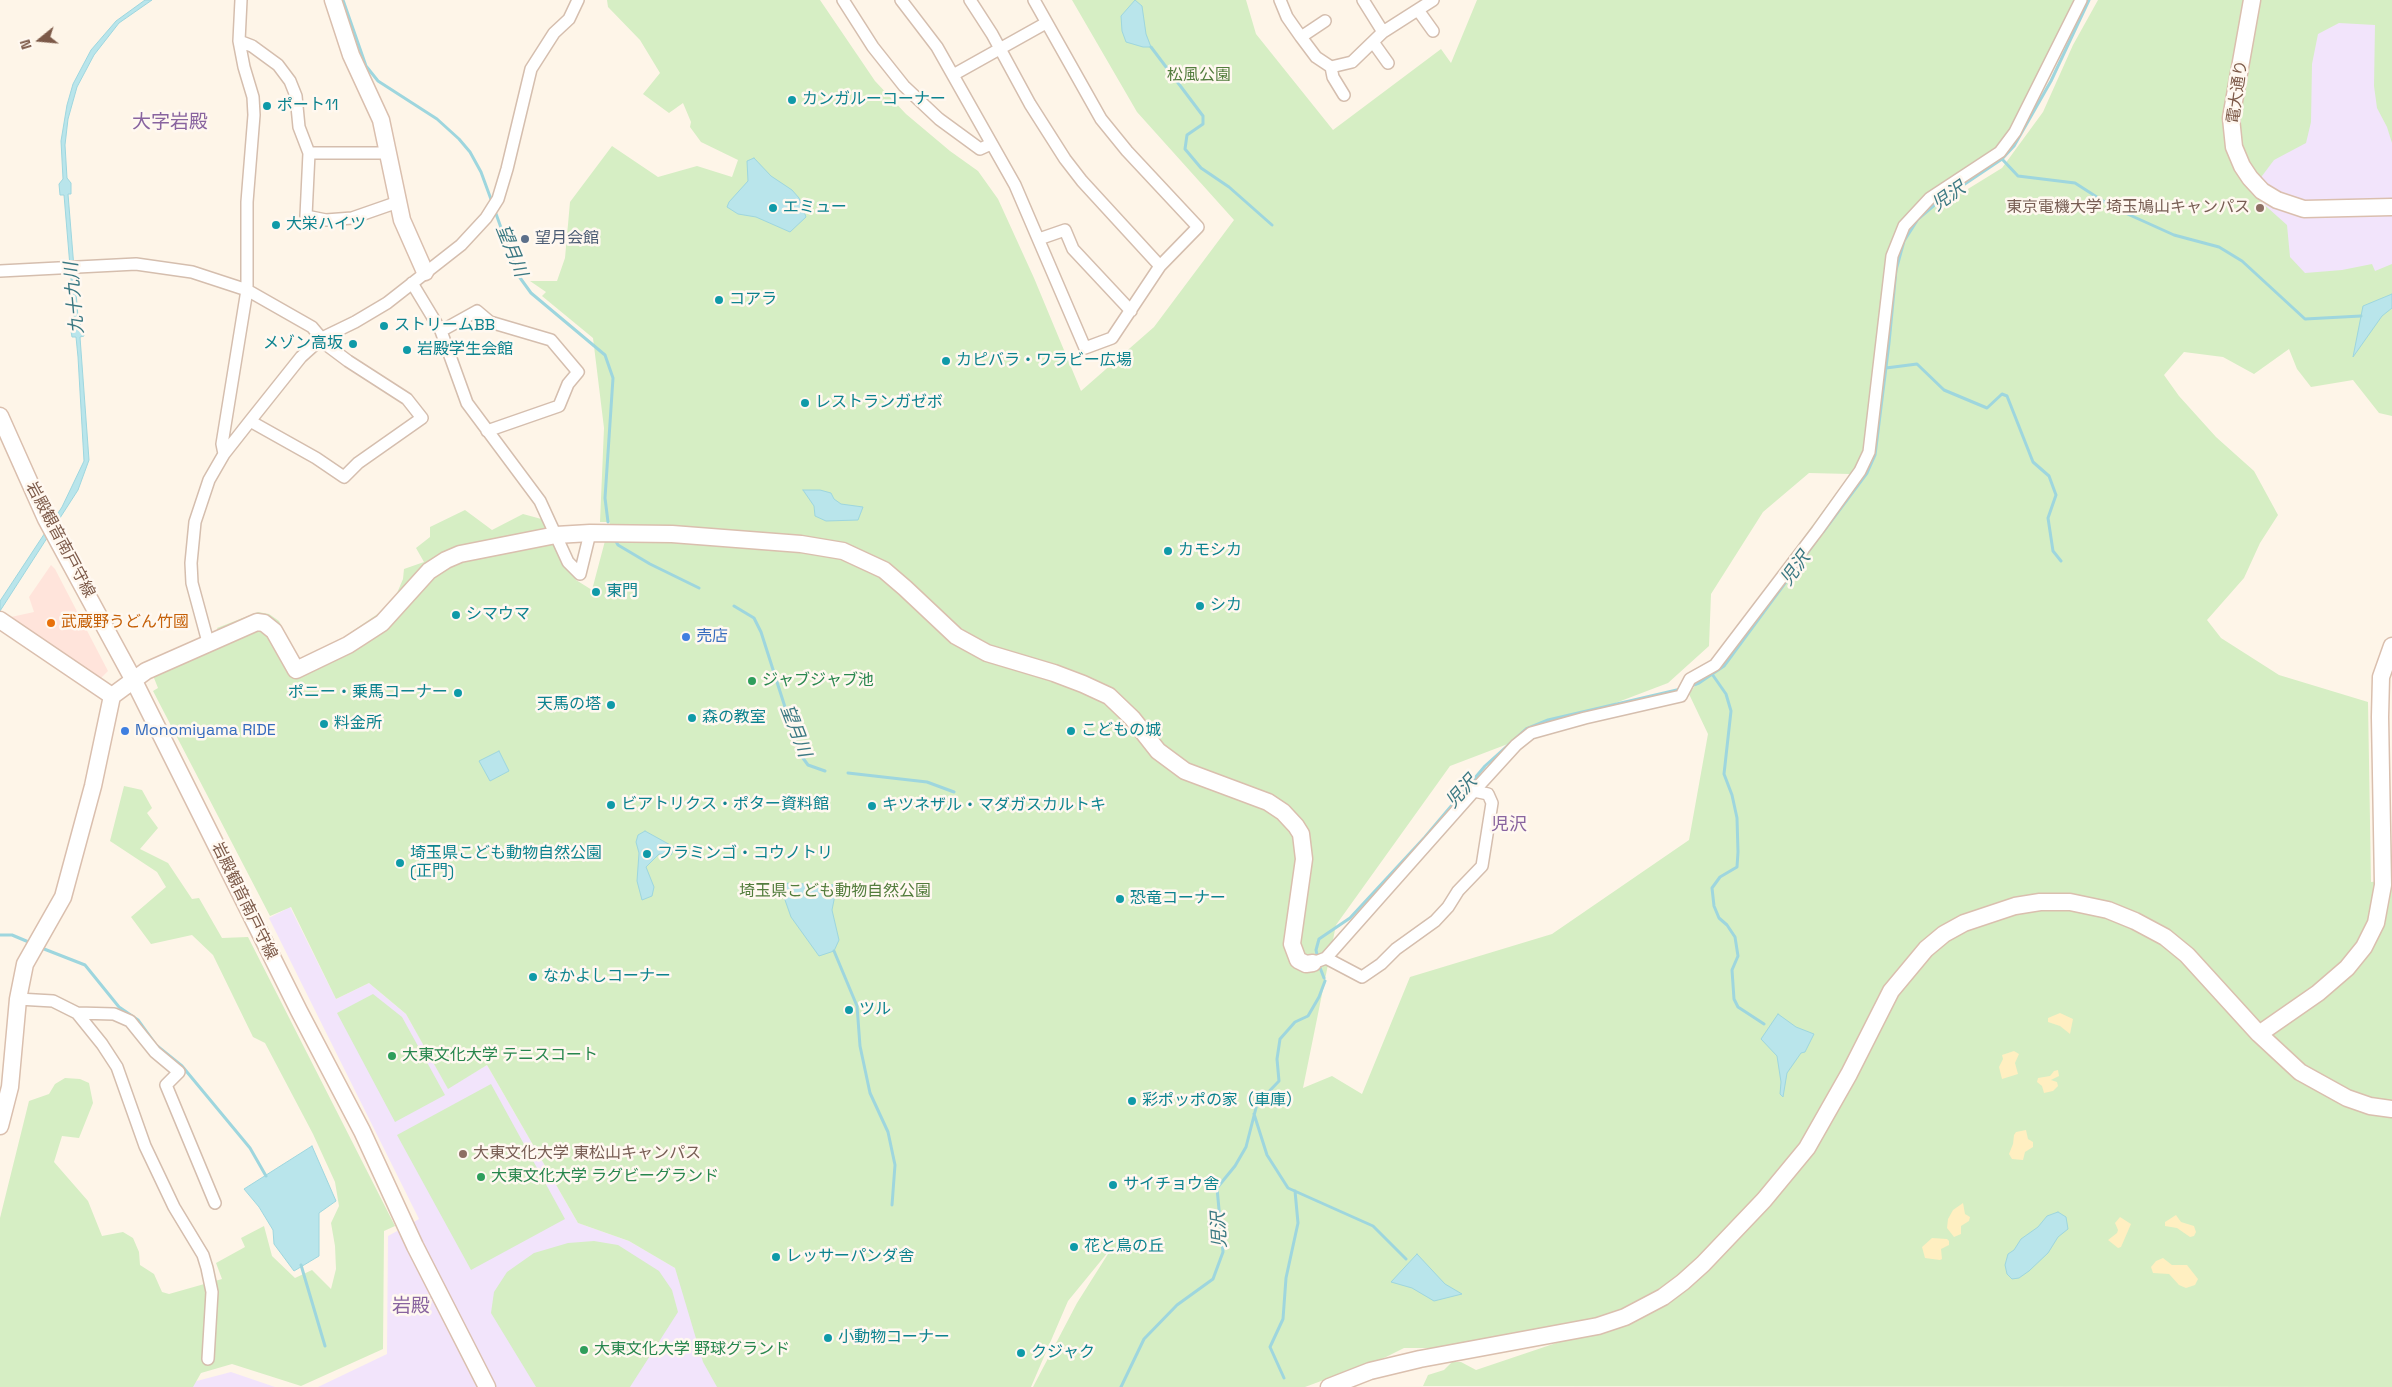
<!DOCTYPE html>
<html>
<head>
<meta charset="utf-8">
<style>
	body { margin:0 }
	#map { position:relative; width:2392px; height:1387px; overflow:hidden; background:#fef5e8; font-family:"Space Grotesk",sans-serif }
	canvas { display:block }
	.north { position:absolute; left:15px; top:15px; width:50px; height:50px; -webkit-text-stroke:4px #fff8f0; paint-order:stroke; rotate:253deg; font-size:14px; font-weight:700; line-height:20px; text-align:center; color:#7c5948 }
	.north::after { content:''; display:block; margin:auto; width:18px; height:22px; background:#7c5948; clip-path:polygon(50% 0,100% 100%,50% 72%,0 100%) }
</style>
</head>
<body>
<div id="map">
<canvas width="2392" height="1387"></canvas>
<div class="north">N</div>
</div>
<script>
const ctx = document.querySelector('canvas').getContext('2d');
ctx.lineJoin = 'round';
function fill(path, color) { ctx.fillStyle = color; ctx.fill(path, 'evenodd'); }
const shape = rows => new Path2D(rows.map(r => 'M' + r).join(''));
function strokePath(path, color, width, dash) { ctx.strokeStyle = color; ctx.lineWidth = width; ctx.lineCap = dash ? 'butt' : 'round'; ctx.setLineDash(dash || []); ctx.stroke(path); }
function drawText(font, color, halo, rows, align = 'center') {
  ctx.font = font + ' "Space Grotesk","Noto Sans JP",sans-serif'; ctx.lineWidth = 5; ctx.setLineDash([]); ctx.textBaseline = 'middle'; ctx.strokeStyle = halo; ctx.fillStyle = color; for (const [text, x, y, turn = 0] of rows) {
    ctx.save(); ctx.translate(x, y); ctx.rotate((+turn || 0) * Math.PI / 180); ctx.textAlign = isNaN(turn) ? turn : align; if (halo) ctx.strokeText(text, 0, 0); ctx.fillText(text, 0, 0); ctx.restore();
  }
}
fill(shape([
	[51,565,55,569,108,671,100,679,11,617,34,612,29,597]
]), '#ffe4db');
fill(shape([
	[2379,0,2392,33,2392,409,2346,319,2065,88],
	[290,907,336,999,369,983,406,1014,448,1088,487,1065,578,1223,629,1241,677,1269,762,1387,318,1387,387,1354,388,1236,419,1219,269,918],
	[231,1372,275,1387,179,1387,189,1383]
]), '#f2e4fb');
fill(shape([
	[607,0,820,0,875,81,906,114,950,151,978,171,998,199,1034,278,1081,391,1154,327,1234,220,1137,112,1072,0,1246,0,1256,34,1333,130,1441,49,1451,63,1477,0,2075,0,2008,137,1998,149,1956,175,1963,192,2002,168,2043,112,2073,45,2098,0,2392,0,2392,143,2387,127,2377,108,2374,86,2375,25,2339,23,2318,34,2312,64,2311,122,2306,143,2274,160,2250,192,2287,225,2290,257,2305,273,2342,270,2372,264,2375,271,2392,264,2392,416,2379,413,2353,380,2311,387,2297,369,2289,349,2254,374,2223,357,2184,352,2164,375,2179,396,2216,437,2254,471,2278,515,2260,543,2244,578,2207,620,2221,638,2279,675,2368,702,2371,882,2392,880,2392,1387,1423,1386,1428,1375,1444,1370,1452,1362,1461,1362,1476,1370,1577,1336,1573,1324,1432,1348,1404,1348,1386,1357,1305,1387,1033,1387,1077,1303,1113,1246,1068,1301,1031,1387,717,1387,703,1362,675,1268,629,1241,578,1223,487,1065,448,1089,406,1014,369,983,336,999,291,907,270,916,153,691,158,688,152,673,221,639,217,628,258,612,269,614,279,621,299,660,338,641,379,613,389,604,397,593,403,579,404,569,424,562,416,548,430,537,430,527,465,510,492,530,523,514,545,520,576,580,592,590,610,522,600,522,604,428,593,338,542,296,546,292,530,281,557,281,565,258,570,202,612,146,658,177,697,166,732,177,738,160,701,142,690,127,691,122,683,103,669,113,643,94,660,73,640,40,608,7],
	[1809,473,1850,474,1689,694,1708,734,1689,840,1552,934,1410,977,1362,1094,1332,1076,1303,1088,1336,925,1450,766,1668,683,1709,646,1711,594,1763,512],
	[124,786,142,790,152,808,147,813,158,828,140,849,168,863,192,899,199,898,222,938,248,937,395,1226,384,1231,383,1349,301,1386,232,1364,201,1373,193,1387,0,1387,0,1218,29,1101,49,1094,55,1084,65,1078,80,1079,89,1083,93,1103,79,1138,62,1136,54,1162,88,1201,102,1236,123,1232,133,1238,139,1252,140,1265,154,1274,162,1292,169,1294,222,1279,216,1263,245,1247,241,1238,264,1226,272,1256,295,1278,312,1270,331,1289,336,1269,335,1246,331,1223,339,1206,335,1182,313,1134,265,1043,253,1037,213,955,192,935,151,944,131,917,166,887,157,872,110,841],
	[373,994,402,1017,445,1095,395,1122,337,1013],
	[491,1084,565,1219,471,1270,397,1135],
	[594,1241,618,1245,659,1271,672,1290,678,1312,630,1387,536,1387,491,1313,494,1292,507,1272,534,1253,568,1243]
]), '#d6eec4');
fill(shape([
	[2060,1013,2073,1019,2070,1034,2060,1026,2048,1022,2048,1018],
	[2014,1051,2019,1054,2015,1063,2018,1074,2002,1079,1999,1067,2003,1059,2002,1055],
	[2058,1070,2059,1076,2051,1080,2057,1082,2058,1086,2053,1091,2044,1093,2042,1086,2037,1082,2038,1078,2050,1076,2054,1071],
	[2026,1130,2028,1139,2033,1142,2033,1147,2025,1152,2023,1160,2012,1159,2009,1154,2013,1144,2014,1135,2016,1132],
	[1963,1203,1965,1214,1970,1217,1969,1221,1961,1226,1961,1234,1954,1237,1947,1228,1948,1219,1953,1210],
	[2176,1215,2181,1222,2194,1226,2196,1232,2194,1236,2190,1237,2177,1228,2165,1226,2165,1222],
	[2120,1217,2131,1224,2121,1247,2118,1248,2108,1240,2117,1233,2118,1230,2115,1223],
	[1932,1238,1947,1239,1949,1241,1949,1245,1941,1249,1942,1259,1940,1260,1925,1258,1922,1247],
	[2163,1258,2172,1265,2187,1265,2198,1279,2195,1285,2186,1288,2179,1285,2169,1274,2153,1273,2151,1267,2156,1261]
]), '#ffefc1');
const water = shape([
	[145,0,152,0,119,23,94,55,77,87,68,119,65,145,67,178,71,183,71,194,68,194,78,317,84,336,80,337,89,460,78,490,0,611,0,601,62,507,84,461,78,357,76,337,72,337,71,331,75,326,64,195,60,195,59,184,63,179,61,141,67,105,73,84,91,50,116,21,145,0],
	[1135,0,1142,6,1146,34,1151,47,1143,47,1126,42,1122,31,1121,16,1135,0],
	[754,158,771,176,792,190,799,198,806,217,790,232,756,217,738,214,727,207,729,202,748,181,747,161,754,158],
	[2392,294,2392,308,2382,316,2353,357,2363,306,2392,294],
	[803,490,820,490,831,493,834,499,841,504,863,507,858,520,826,521,815,516,814,506,803,490],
	[499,751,509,771,490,781,479,761,499,751],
	[645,831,674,847,671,855,659,854,646,867,654,887,652,896,642,900,637,881,639,853,636,842,638,835,645,831],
	[779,883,837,885,832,910,839,940,834,951,819,956,791,917,779,883],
	[1778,1014,1796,1027,1814,1034,1805,1052,1801,1053,1787,1073,1783,1097,1780,1094,1781,1082,1777,1056,1761,1039,1778,1014],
	[312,1146,336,1201,319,1213,319,1256,294,1271,274,1244,273,1230,259,1207,244,1189,312,1146],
	[2058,1212,2066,1217,2068,1229,2058,1237,2048,1253,2029,1271,2019,1278,2012,1279,2007,1274,2005,1265,2008,1254,2014,1250,2021,1239,2038,1227,2047,1216,2058,1212],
	[1417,1254,1445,1284,1462,1294,1434,1301,1412,1288,1391,1282,1417,1254]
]);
fill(water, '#b9e5eb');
strokePath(water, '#9ed6de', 1);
strokePath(shape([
	[343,0,366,66,378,81,437,119,459,139,470,152,481,172,492,202],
	[1151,47,1203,116,1203,124,1187,135,1185,149,1201,168,1229,187,1272,225],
	[2002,159,2018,176,2075,183,2114,208,2143,221,2174,235,2219,247,2242,261,2305,319,2361,316],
	[495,211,518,275,531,293,605,355,613,378,605,498,608,522],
	[1886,368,1917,364,1944,390,1987,408,2002,394,2007,396,2033,462,2049,476,2056,495,2048,518,2053,551,2061,561],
	[1823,532,1867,473,1875,455,1889,343,1896,270,1904,241,1918,219,1938,202,2002,159,2014,146,2051,81,2089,0],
	[614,538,618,545,650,564,699,588],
	[734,606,754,618,761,632,800,754,808,765,825,771],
	[1712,674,1726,694,1731,711,1724,774,1732,795,1737,818,1738,852,1737,867,1720,877,1712,888,1714,906,1719,918,1727,925,1735,937,1738,956,1732,970,1734,999,1738,1007,1764,1024],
	[1691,686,1699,683,1724,666,1816,541],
	[848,773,927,782,954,792],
	[0,935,12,935,31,943],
	[39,947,85,965,119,1007,138,1020,156,1045,182,1066,250,1148,266,1176],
	[834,951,857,1006,860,1046,870,1093,888,1132,895,1165,892,1205],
	[1318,959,1316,950,1319,939,1350,918,1425,837,1485,766,1526,729,1548,720,1681,689],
	[1319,965,1324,978],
	[1254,1114,1267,1155,1288,1188,1373,1226,1406,1259],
	[301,1265,325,1346],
	[1284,1378,1270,1347,1283,1319,1286,1278,1298,1223,1295,1191],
	[1121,1387,1144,1339,1177,1305,1213,1279,1223,1252,1217,1188,1235,1166,1246,1147,1257,1104,1279,1081,1277,1059,1280,1039,1295,1022,1308,1016,1319,997,1325,981]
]), '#9ed6de', 3);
const street = shape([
	[843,0,873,47,904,86,939,119,980,149,991,144],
	[901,0,937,47,1015,185,1085,348,1112,338,1160,266,1198,227,1127,151,1101,119,1034,0],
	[970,0,992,34,1030,104,1065,159,1082,181,1160,266],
	[1280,0,1287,17,1301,37,1316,57,1331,67,1352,62,1383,32,1433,0],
	[1363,0,1383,32],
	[1418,10,1433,31],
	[1301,37,1325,21],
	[239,41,252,46,278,65,290,81,296,96,299,127,309,153,306,216,326,220,352,218,398,202],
	[1373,42,1388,63],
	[1331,67,1333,77,1344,95],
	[953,75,1046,23],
	[309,153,389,153],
	[1039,239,1065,230,1073,249,1131,311],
	[0,271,136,264,192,272,247,290,312,327,328,346,348,361,407,399,422,418,358,463,344,477,316,458,250,421],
	[412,283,441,331,467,403,540,501,568,562,580,574,590,533],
	[441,331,477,311,490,322,551,340,578,372,568,384,559,406,487,431],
	[224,454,222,444,247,290,247,202,254,115,253,97,244,67,239,41,241,0],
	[208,642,192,583,191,563,195,522,209,480,224,454,250,421,301,357,322,338,355,322,387,303,461,245,486,218,498,199,507,169,531,69,554,33,569,19,578,0],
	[1326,958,1362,977,1381,964,1396,949,1435,921,1448,907,1458,891,1482,866,1492,803,1488,794,1474,791],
	[1313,963,1326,958,1474,791,1516,745,1531,733,1585,718,1681,696,1690,679,1715,665,1817,531,1860,471,1869,452,1892,256,1904,226,1930,198,2000,152,2015,132,2081,0],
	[18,999,53,1001,77,1013,102,1044,117,1067,145,1146,174,1207,203,1255,207,1268,212,1292,208,1359],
	[77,1013,114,1014,130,1021,155,1052,179,1072,166,1085,215,1203]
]);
const secondary = shape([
	[333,0,351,55,381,120,402,220,425,272],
	[2252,0,2231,118,2234,147,2242,166,2250,178,2262,191,2277,200,2304,209,2392,207],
	[0,416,46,519,133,679,299,1011,362,1131,415,1246,487,1387],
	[0,620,112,696],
	[2259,1034,2318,993,2347,968,2364,947,2376,923,2383,885,2380,717,2381,677,2392,646],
	[0,1126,10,1087,18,999,25,964,63,897,93,786,112,696,146,671,257,622,264,623,274,631,296,670,348,645,382,623,429,571,446,560,460,554,556,535,590,533,672,534,801,544,843,551,884,570,905,588,956,636,987,653,1054,673,1083,684,1109,696,1132,718,1158,751,1185,771,1268,802,1283,812,1296,826,1301,834,1304,859,1292,944,1298,960,1306,964,1313,963],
	[1329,1387,1370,1371,1420,1359,1598,1326,1625,1317,1663,1297,1683,1282,1703,1264,1764,1200,1807,1148,1849,1074,1891,991,1926,949,1944,934,1964,923,2015,906,2040,902,2070,902,2108,910,2135,921,2165,937,2187,955,2259,1034,2300,1072,2347,1098,2370,1106,2392,1109]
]);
strokePath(street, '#d5beae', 14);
strokePath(secondary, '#dabfae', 19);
strokePath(street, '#fff', 11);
strokePath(secondary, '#fff', 16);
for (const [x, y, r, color] of [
	[792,100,5,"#0f9aa8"],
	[267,106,5,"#0f9aa8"],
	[773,208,5,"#0f9aa8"],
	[2260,208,5,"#8d6e63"],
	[276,225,5,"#0f9aa8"],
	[525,239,5,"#5c6f8a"],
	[719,300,5,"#0f9aa8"],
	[384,326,5,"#0f9aa8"],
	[353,344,5,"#0f9aa8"],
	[407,350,5,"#0f9aa8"],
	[946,361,5,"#0f9aa8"],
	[805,403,5,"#0f9aa8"],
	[1168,551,5,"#0f9aa8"],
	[596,592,5,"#0f9aa8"],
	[1200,606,5,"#0f9aa8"],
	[456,615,5,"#0f9aa8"],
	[51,623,5,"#e8710a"],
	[686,637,5,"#3f7fe0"],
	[752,681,5,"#2e9e5b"],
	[458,693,5,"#0f9aa8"],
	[611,705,5,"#0f9aa8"],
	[692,718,5,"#0f9aa8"],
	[324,724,5,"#0f9aa8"],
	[125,731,5,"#3f7fe0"],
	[1071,731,5,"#0f9aa8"],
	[611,805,5,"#0f9aa8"],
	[872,806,5,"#0f9aa8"],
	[647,854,5,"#0f9aa8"],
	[400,863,5,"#0f9aa8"],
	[1120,899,5,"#0f9aa8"],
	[533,977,5,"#0f9aa8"],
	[849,1010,5,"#0f9aa8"],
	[392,1056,5,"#2e9e5b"],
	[1132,1101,5,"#0f9aa8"],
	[463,1154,5,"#8d6e63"],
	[481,1177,5,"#2e9e5b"],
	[1113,1185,5,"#0f9aa8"],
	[1074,1247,5,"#0f9aa8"],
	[776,1257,5,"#0f9aa8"],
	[828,1338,5,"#0f9aa8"],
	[584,1350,5,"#2e9e5b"],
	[1021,1353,5,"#0f9aa8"]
]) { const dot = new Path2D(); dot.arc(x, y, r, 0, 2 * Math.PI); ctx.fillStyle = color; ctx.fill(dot); strokePath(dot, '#fff8f0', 2); }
drawText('16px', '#527c3c', '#fff8f0', [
	["松風公園",1199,76],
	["埼玉県こども動物自然公園",835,892]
]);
drawText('16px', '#7c5948', '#fff8f0', [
	["電大通り",2238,92,-82],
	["岩殿観音南戸守線",60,540,62],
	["岩殿観音南戸守線",244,901,64]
]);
drawText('16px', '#0d838f', '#fff8f0', [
	["カンガルーコーナー",802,100],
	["ポート11",277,106],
	["エミュー",783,208],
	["大栄ハイツ",286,225],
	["コアラ",729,300],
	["ストリームBB",394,326],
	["メゾン高坂",343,344,"right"],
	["岩殿学生会館",417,350],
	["カピバラ・ワラビー広場",956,361],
	["レストランガゼボ",815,403],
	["カモシカ",1178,551],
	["東門",606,592],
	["シカ",1210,606],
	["シマウマ",466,615],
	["ポニー・乗馬コーナー",448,693,"right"],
	["天馬の塔",601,705,"right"],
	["森の教室",702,718],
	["料金所",334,724],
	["こどもの城",1081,731],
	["ビアトリクス・ポター資料館",621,805],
	["キツネザル・マダガスカルトキ",882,806],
	["埼玉県こども動物自然公園",410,854],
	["(正門)",410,872],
	["フラミンゴ・コウノトリ",657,854],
	["恐竜コーナー",1130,899],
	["なかよしコーナー",543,977],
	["ツル",859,1010],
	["彩ポッポの家（車庫）",1142,1101],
	["サイチョウ舎",1123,1185],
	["花と鳥の丘",1084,1247],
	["レッサーパンダ舎",786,1257],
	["小動物コーナー",838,1338],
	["クジャク",1031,1353]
], 'left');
drawText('16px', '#785e54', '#fff8f0', [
	["東京電機大学 埼玉鳩山キャンパス",2250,208],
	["大東文化大学 東松山キャンパス",473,1154,"left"]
], 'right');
drawText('16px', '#4e5e75', '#fff8f0', [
	["望月会館",535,239]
], 'left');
drawText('16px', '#c56008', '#fff8f0', [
	["武蔵野うどん竹國",61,623]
], 'left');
drawText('16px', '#366cbe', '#fff8f0', [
	["売店",696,637],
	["Monomiyama RIDE",135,731]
], 'left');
drawText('16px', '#27864d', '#fff8f0', [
	["ジャブジャブ池",762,681],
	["大東文化大学 テニスコート",402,1056],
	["大東文化大学 ラグビーグランド",491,1177],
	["大東文化大学 野球グランド",594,1350]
], 'left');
drawText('italic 18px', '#3a7882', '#fff8f0', [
	["児沢",1949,197,-35],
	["望月川",511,251,68],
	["九十九川",75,298,-95],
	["児沢",1796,569,-54],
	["望月川",795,731,69],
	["児沢",1462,792,-48],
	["児沢",1220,1230,-93]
]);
drawText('18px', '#89649f', '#fff8f0', [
	["児沢",1509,825]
]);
drawText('19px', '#89649f', '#fff8f0', [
	["大字岩殿",170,123],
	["岩殿",411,1307]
]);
</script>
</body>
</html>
